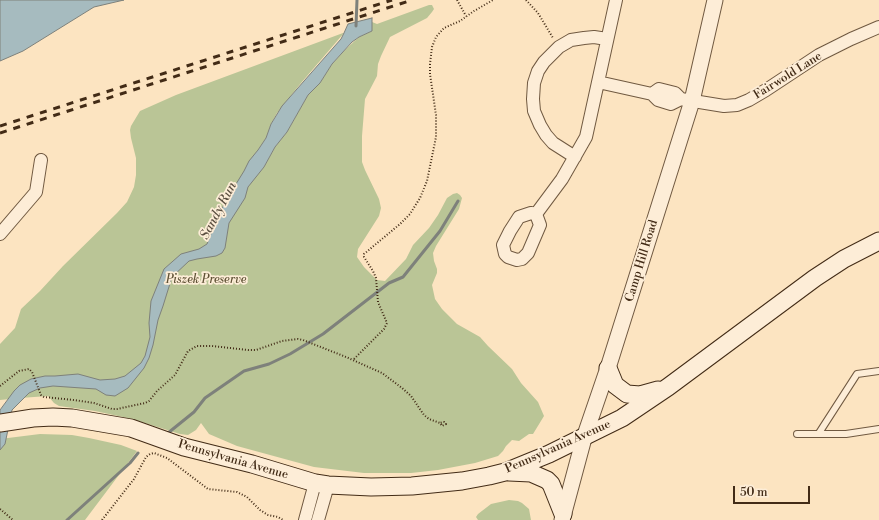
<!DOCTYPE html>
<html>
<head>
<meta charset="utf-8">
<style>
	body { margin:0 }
	#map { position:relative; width:879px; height:520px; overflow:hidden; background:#fce4c1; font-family:"Libre Bodoni",serif }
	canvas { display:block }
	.scale { position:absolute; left:733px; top:486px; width:77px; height:18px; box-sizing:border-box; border:2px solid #422b16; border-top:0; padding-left:5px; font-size:12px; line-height:14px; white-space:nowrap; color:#422b16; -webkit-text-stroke:3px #fdedd7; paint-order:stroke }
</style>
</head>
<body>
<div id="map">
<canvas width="879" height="520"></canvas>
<div class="scale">50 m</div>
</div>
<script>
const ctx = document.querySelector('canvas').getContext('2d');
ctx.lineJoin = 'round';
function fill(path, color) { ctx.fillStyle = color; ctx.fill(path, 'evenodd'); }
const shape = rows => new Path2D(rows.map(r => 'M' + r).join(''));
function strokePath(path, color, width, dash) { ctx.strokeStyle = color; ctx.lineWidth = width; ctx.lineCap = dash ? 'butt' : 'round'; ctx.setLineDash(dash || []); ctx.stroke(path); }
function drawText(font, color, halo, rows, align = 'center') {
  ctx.font = font + ' "Libre Bodoni",serif'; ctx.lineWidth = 3.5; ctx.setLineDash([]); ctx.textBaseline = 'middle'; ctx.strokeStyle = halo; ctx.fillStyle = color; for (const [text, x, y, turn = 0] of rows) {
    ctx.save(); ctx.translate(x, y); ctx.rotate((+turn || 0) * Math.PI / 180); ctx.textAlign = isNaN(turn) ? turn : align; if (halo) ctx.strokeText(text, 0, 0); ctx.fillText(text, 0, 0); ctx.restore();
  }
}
fill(shape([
	[429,5,432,5,434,9,432,12,427,18,390,37,381,56,378,64,377,76,365,99,362,136,362,162,365,170,379,199,381,208,379,216,358,249,357,257,364,267,377,280,385,281,406,259,413,245,429,228,438,215,447,198,453,194,457,193,460,195,462,198,459,209,436,246,433,253,434,261,437,269,437,273,432,285,435,299,442,309,457,324,480,337,488,346,512,369,521,383,538,402,544,416,533,434,529,434,519,441,512,440,506,446,503,451,498,456,475,463,438,470,411,473,364,473,314,467,237,446,209,434,201,423,196,430,188,435,180,434,132,419,95,411,59,406,54,403,48,396,20,398,0,400,0,344,15,328,21,309,40,291,63,266,117,213,127,202,134,187,136,175,136,158,131,138,130,130,131,126,140,111,176,95,343,33,344,33,301,83,277,113,271,124,266,138,254,156,256,176,264,167,275,147,287,132,308,95,320,83,332,64,346,49,359,37,372,31,372,22,377,24],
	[40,434,72,435,89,438,121,445,137,451,85,520,0,520,0,439],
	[509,500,518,501,522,503,529,509,531,520,478,520,476,517,478,514,491,504]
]), '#bac596');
const water = shape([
	[0,0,124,0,94,7,23,51,0,61,0,0],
	[372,18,372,31,359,37,352,42,332,64,320,83,308,95,287,132,275,147,264,167,248,187,245,198,229,223,225,248,222,253,216,256,197,259,189,261,172,277,163,306,158,320,153,345,149,358,144,368,128,388,115,396,106,395,96,389,53,386,40,388,29,393,12,410,5,444,0,450,0,410,14,391,20,385,31,379,45,376,55,376,78,374,100,380,115,379,125,376,141,363,145,356,150,337,149,323,151,301,164,269,181,254,199,249,207,244,217,218,228,197,244,171,249,161,258,150,266,138,271,124,282,106,341,39,344,33,348,24,372,18]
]);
fill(water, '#a6bbbf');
strokePath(water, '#7e817b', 1);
strokePath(shape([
	[356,26,357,0],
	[168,433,194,412,205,398,244,371,269,364,290,354,323,334,389,283,403,277,440,231,458,201],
	[67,520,130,463,138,453]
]), '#7e817b', 3);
const service = shape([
	[819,433,857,374,879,371],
	[797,434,846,434,879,429]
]);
const minor = shape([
	[598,82,652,94,658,100,671,104,681,99,724,106,737,105,749,100,766,90,819,55,851,39,879,27],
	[652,94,659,89,675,93,681,99],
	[575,157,553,143,546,135,540,125,534,111,533,99,534,83,538,71,544,62,559,47,571,40,584,38,594,37,607,39],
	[531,213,536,214,540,225,528,253,522,259,517,260,508,257,505,254,503,245,510,231,519,217,531,213],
	[536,214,562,179,586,137,616,0],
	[0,234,36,192,41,160],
	[305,520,315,483],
	[318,520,328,485]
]);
const tertiary = shape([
	[562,520,584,438,608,368,692,101,715,0]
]);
const secondary = shape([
	[608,368,615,385,627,394,640,395,658,390],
	[0,423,33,418,53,417,72,418,131,428,184,447,252,464,315,483,328,485,371,487,412,486,462,481,489,476,505,472,549,454,622,418,668,387,815,278,844,259,879,241],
	[509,472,531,473,547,480,551,484,563,514]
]);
strokePath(service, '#705941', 8);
strokePath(minor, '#705941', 14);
strokePath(tertiary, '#705941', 17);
strokePath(secondary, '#422b16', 19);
strokePath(shape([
	[457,0,466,16],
	[526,0,538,13,553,38],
	[354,359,384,329,387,323,378,302,376,278,373,271,364,257,364,254,400,224,410,214,420,198,427,181,436,137,436,115,430,74,430,64,432,47,436,37,444,28,460,21,474,11,493,0],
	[0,386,19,371,29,369,32,372,41,395,44,397,74,400,94,403,112,409,117,409,145,403,149,401,157,391,175,375,188,351,197,346,212,346,248,350,256,350,282,341,298,339,303,340,346,357,382,373,402,388,411,396,424,415,429,419,440,423,442,426,446,424,444,422,440,423],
	[0,509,13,520],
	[102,520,134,479,146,457,150,454,154,453,167,458,208,489,237,492,247,497,260,510,268,515,278,517,283,520]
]), '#422b16', 2, [1, 2]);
strokePath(service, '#fdedd7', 6);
strokePath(minor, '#fdedd7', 12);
strokePath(tertiary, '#fdedd7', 15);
strokePath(secondary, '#fdedd7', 17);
strokePath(shape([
	[0,126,392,0],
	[0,133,412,0]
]), '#422b16', 3, [7, 7]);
drawText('12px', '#422b16', '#fdedd7', [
	["Fairwold Lane",788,76,-32],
	["Camp Hill Road",642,261,-73],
	["Pennsylvania Avenue",558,447,-24],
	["Pennsylvania Avenue",233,460,16]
]);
drawText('italic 12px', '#605236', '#fdedd7', [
	["Piszek Preserve",206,280]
]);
drawText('italic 13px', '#5b4f40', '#fdedd7', [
	["Sandy Run",219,211,-62]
]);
</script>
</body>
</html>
